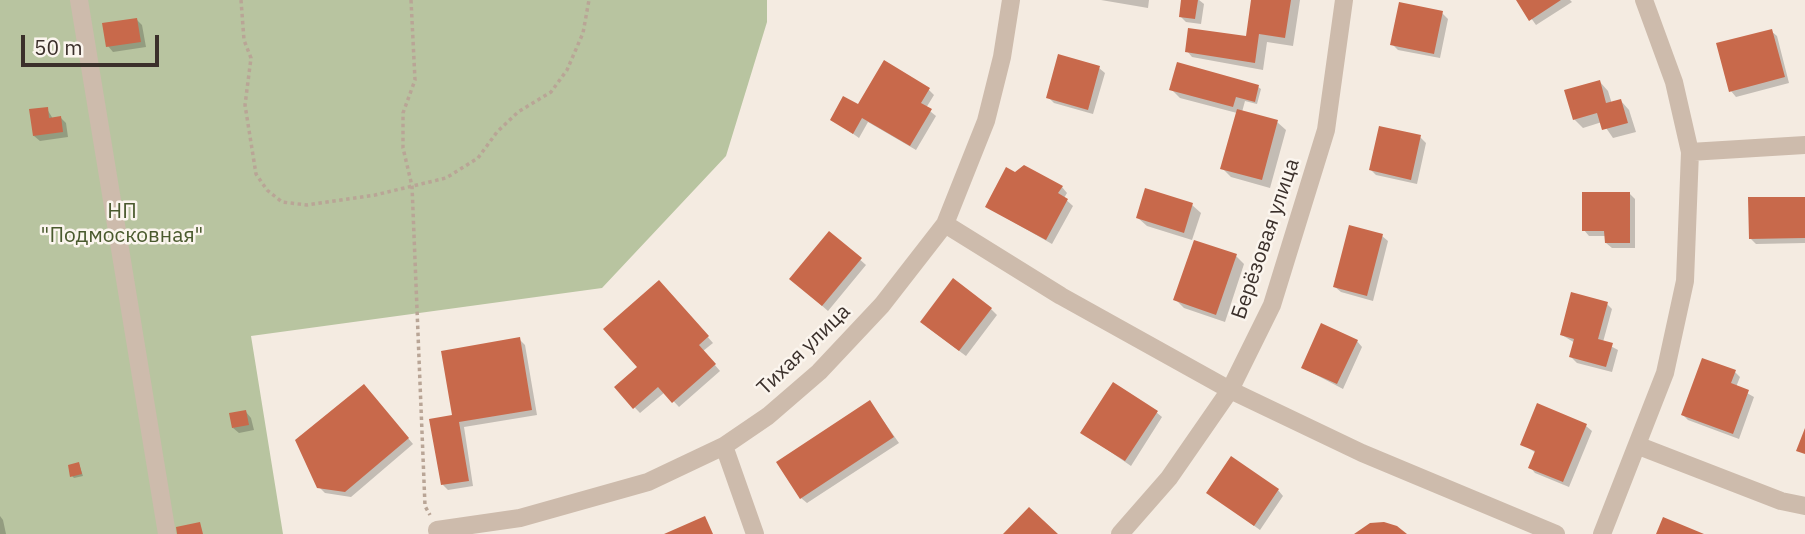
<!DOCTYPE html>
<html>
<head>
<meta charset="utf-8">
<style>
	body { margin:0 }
	#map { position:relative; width:1805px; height:534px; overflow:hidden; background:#f4ebe1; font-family:"IBM Plex Sans",sans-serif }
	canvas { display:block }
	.scale { position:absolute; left:21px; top:35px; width:138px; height:32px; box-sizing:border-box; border:4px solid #3b302b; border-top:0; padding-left:9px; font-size:21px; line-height:24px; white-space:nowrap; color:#3b302b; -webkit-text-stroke:5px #fbf5ee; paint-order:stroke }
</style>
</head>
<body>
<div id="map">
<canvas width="1805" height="534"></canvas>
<div class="scale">50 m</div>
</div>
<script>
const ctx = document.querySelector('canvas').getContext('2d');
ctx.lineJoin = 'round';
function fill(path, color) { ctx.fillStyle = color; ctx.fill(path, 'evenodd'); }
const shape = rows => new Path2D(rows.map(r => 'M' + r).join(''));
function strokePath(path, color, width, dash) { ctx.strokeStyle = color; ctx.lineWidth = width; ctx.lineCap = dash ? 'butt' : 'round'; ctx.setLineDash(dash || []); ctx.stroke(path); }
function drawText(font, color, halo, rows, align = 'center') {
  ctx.font = font + ' "IBM Plex Sans",sans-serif'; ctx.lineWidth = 5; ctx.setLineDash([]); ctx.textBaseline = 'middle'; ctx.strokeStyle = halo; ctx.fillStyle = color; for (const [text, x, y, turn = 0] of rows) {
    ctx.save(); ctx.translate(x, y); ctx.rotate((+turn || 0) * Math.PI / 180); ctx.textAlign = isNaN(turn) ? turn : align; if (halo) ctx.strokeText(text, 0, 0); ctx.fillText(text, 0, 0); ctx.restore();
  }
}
fill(shape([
	[0,0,767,0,767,22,726,156,602,288,251,336,283,534,0,534]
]), '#b8c4a0');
fill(shape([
	[1101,0,1149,0,1148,8],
	[1183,0,1199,0,1204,4,1201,24,1186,22,1180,16],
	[1253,0,1300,0,1293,46,1267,42,1263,70,1192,57,1187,51,1247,38],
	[1518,0,1570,0,1572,2,1536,25],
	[1442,13,1448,19,1440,58,1398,50,1392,44],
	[137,20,142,25,146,47,113,52,108,46],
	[1771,31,1777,36,1789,83,1736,97,1731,91],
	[1099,68,1105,73,1093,114,1054,103,1048,97],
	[1600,82,1608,91,1612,104,1621,101,1629,110,1636,132,1613,138,1602,122,1583,128,1574,119],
	[1258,87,1261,89,1257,104,1245,101,1242,112,1277,122,1286,130,1270,188,1231,177,1222,168,1237,113,1180,98,1171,89],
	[928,89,934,95,926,108,936,116,916,150,868,122,859,138,832,119],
	[47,109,53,119,61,118,66,123,68,137,40,141,34,136],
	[1420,137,1426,143,1417,184,1376,175,1371,170],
	[1062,187,1067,193,1064,198,1073,206,1052,244,987,207],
	[1629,193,1635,199,1635,248,1612,248,1606,243,1606,236,1589,236,1584,230],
	[1805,198,1805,243,1756,244,1750,238],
	[1192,205,1201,213,1192,240,1147,226,1138,218],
	[830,233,866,265,828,311,797,284],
	[1382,236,1388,241,1373,301,1341,292,1335,287],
	[1236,256,1244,264,1225,322,1184,308,1175,299],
	[664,287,713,343,703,351,720,371,679,407,665,392,640,413,616,388,640,367],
	[1607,304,1612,309,1603,342,1618,350,1612,372,1577,363,1571,357,1575,343,1562,335],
	[991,309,997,315,966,356,927,327],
	[519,339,525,345,537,415,464,427,473,486,448,490,443,485,454,417],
	[1357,341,1362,347,1343,389,1303,368],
	[1735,372,1740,377,1736,387,1754,397,1739,439,1688,420,1683,415],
	[369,392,413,444,351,497,325,493,319,487],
	[870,402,899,443,807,503,801,498],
	[246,412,251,418,254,430,239,433,233,428],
	[1156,412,1162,417,1131,466,1083,433],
	[1586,426,1592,431,1569,487,1535,473,1530,467,1536,453,1522,444],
	[79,464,83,476,74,478,72,476],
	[1278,490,1283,496,1260,530,1208,493],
	[0,516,3,520,6,534,0,534]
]), '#0003');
fill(shape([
	[1181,0,1198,0,1195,19,1179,17],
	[1251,0,1291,0,1285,38,1259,34,1255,63,1185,52,1188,28,1246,36],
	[1516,0,1561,0,1529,21],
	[1399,2,1443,11,1434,54,1390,45],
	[137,18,141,42,106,47,102,23],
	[1772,29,1785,77,1729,92,1716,43],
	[1058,54,1100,66,1088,110,1046,98],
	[884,60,930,88,921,103,932,109,910,146,862,118,853,134,830,120,843,96,858,104],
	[1177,62,1259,85,1255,102,1236,97,1233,107,1169,90],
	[1600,80,1606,103,1621,99,1628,123,1602,130,1597,113,1573,120,1564,90],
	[48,107,49,118,61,116,63,132,33,136,29,109],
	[1237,109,1278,120,1262,180,1220,169],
	[1379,126,1421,135,1411,180,1369,170],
	[1024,165,1063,186,1058,193,1068,199,1046,240,985,207,1006,167,1015,172],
	[1145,188,1193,203,1184,233,1136,218],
	[1582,192,1630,192,1630,243,1605,243,1604,231,1582,231],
	[1748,197,1805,197,1805,238,1749,239],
	[1349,225,1383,234,1367,296,1333,287],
	[829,231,862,258,822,306,789,279],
	[1194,240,1237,254,1216,315,1173,300],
	[953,278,992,308,959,351,920,322],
	[659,280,709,336,699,345,716,364,672,403,658,387,633,409,614,387,637,367,603,329],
	[1571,292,1608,302,1598,339,1613,343,1606,367,1569,357,1574,339,1560,335],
	[1321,323,1358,340,1337,384,1301,368],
	[520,337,532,410,459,422,469,481,441,485,429,419,452,415,441,351],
	[1702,358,1736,370,1731,383,1749,390,1733,434,1681,415],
	[1113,382,1158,411,1125,461,1080,433],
	[364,384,409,438,345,492,317,488,295,440],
	[870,400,894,437,800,499,776,462],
	[1537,403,1587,424,1563,482,1528,468,1535,451,1520,445],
	[246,410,249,425,232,428,229,413],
	[1805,428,1805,454,1796,451],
	[1231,456,1279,489,1254,526,1206,493],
	[79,462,82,474,70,477,68,465],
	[1029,507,1058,534,1003,534],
	[705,516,713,534,664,534],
	[1663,517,1704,534,1656,534],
	[200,522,203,534,177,534,176,527],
	[1384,522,1397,526,1407,534,1354,534,1370,523]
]), '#c8694b');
strokePath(shape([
	[241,0,244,40,251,58,245,105,256,174,267,190,282,202,307,205,375,195,446,178,478,158,497,132,518,112,551,92,567,70,583,33,589,0],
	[411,0,415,80,403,113,403,148,412,186,425,506,430,515]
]), '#b9a596', 3.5, [3.5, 3.5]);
strokePath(shape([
	[79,0,167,534],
	[1690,152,1805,145],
	[945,224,1061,296,1230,390,1362,453,1556,534],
	[724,446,755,534],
	[1639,446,1781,501,1805,506],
	[438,534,437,530,520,518,648,482,724,446,768,416,819,372,882,305,945,224,986,121,1002,57,1011,0],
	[1120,534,1169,478,1230,390,1272,305,1326,130,1344,0],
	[1602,534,1665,373,1685,281,1690,152,1674,82,1644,0]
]), '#cdbbac', 18);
drawText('21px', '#4a5a2e', '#fbf5ee', [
	["НП",122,212],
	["\"Подмосковная\"",122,236]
]);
drawText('21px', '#3b302b', '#fbf5ee', [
	["Берёзовая улица",1266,239,-71],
	["Тихая улица",804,350,-44]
]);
</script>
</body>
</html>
